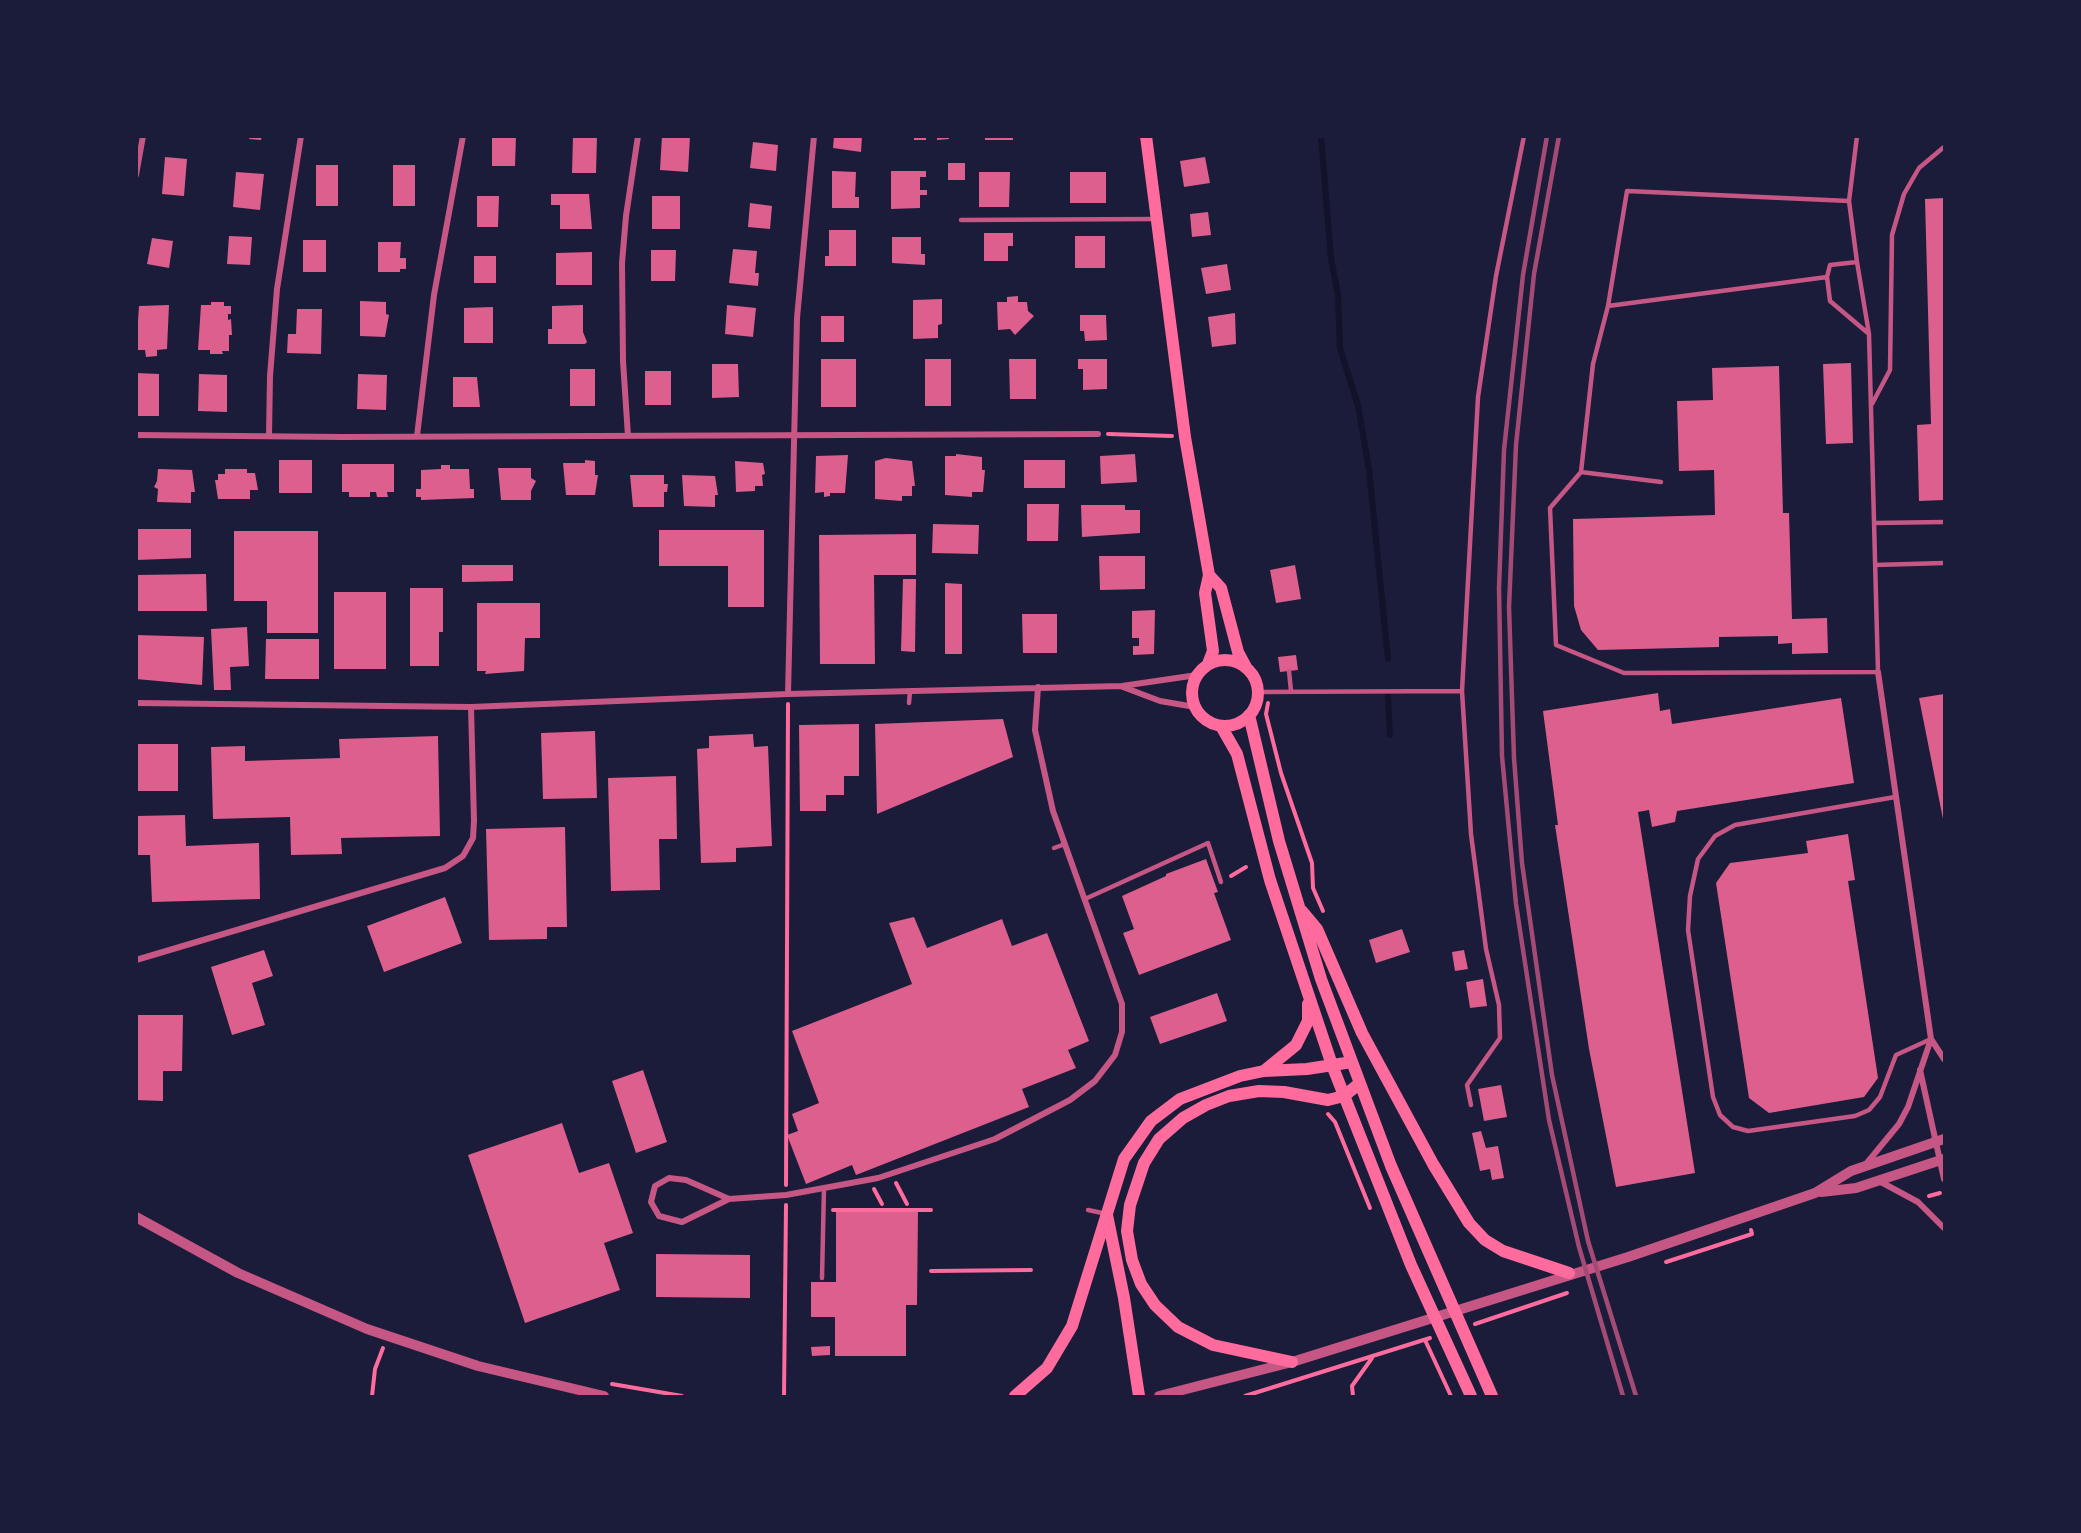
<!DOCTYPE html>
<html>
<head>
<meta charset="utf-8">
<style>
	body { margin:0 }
	#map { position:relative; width:2081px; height:1533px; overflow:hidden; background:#1b1b3a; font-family:Mulish,sans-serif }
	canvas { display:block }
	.frame { position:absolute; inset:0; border:138px solid #1b1b3a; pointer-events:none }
</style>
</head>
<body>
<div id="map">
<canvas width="2081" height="1533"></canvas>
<div class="frame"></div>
</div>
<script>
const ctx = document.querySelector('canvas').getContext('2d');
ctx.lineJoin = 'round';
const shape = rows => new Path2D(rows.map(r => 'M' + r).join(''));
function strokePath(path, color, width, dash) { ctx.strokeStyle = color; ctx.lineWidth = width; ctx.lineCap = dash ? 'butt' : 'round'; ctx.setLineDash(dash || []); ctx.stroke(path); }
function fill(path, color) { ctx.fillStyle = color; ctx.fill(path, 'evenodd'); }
strokePath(shape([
	[1321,136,1331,258,1338,295,1340,348,1358,406,1369,469,1388,659],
	[1388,697,1390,735]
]), '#12122b', 6);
fill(shape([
	[250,136,262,136,261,140,249,139],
	[492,136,516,136,515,166,492,166],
	[573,136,597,136,596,173,572,173],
	[662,136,690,136,688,172,660,170],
	[834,136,862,136,861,152,833,148],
	[914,136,926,136,926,140,914,140],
	[937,136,949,136,949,139,937,140],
	[985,136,1013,136,1013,140,985,140],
	[753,142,778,145,776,171,750,168],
	[165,157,187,159,184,196,162,194],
	[1205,157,1210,183,1184,187,1180,161],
	[948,163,965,163,965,180,948,180],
	[316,165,338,165,338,206,316,206],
	[393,165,415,165,415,206,393,206],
	[832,171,856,172,855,197,859,197,859,208,832,208],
	[891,171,926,171,926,177,920,177,920,190,927,190,927,195,920,195,920,208,891,209],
	[236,172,264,174,260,210,233,207],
	[979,172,1010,172,1009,207,979,207],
	[1070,172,1106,172,1106,203,1070,203],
	[551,194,589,194,592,229,560,229,560,205,551,205],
	[477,196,499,196,498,227,477,227],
	[652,196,680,196,680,229,652,229],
	[1944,198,1944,500,1919,501,1917,425,1931,424,1925,199],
	[750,203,772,206,770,229,748,227],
	[1208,212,1211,235,1192,237,1190,214],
	[829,230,856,230,856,266,825,266,825,256,829,256],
	[984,233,1013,233,1013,246,1008,246,1008,261,984,261],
	[229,236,252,237,250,265,227,264],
	[1075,236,1105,236,1105,268,1075,268],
	[892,237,921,237,921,254,925,254,925,265,892,263],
	[152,238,173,241,169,268,147,264],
	[303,240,326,240,326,272,303,272],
	[378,242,401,242,400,258,406,258,406,269,400,269,400,272,378,272],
	[733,249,757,251,755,273,759,273,758,286,729,283],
	[651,250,676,250,675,281,651,281],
	[592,252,592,285,556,285,556,253],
	[474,256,496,256,496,283,474,283],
	[1227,264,1231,290,1206,294,1201,268],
	[1018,296,1018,302,1027,302,1028,311,1034,316,1015,335,1010,329,998,330,997,302,1007,302,1007,297],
	[942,299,942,324,938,325,938,338,913,339,913,300],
	[360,301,386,302,386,314,389,315,385,337,360,336],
	[211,302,224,302,224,306,231,306,231,314,228,314,228,320,231,319,232,335,229,335,229,351,222,351,223,354,210,354,210,350,198,350,201,305,211,305],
	[169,305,167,349,157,350,157,356,146,357,145,350,136,350,139,306],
	[583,305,583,332,587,342,585,344,548,344,548,329,552,329,552,306],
	[727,305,756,308,753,337,725,334],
	[493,307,493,343,464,343,464,308],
	[297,309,322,309,321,354,287,353,288,334,296,334],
	[1235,313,1236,344,1212,347,1208,317],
	[1080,315,1106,315,1107,340,1085,341,1084,331,1080,331],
	[821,316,844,316,844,342,821,342],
	[821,359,856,359,856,407,821,407],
	[925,359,951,359,951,406,925,406],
	[1009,359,1036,359,1036,399,1010,399],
	[1078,359,1107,359,1107,389,1083,390,1083,369,1078,369],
	[1851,363,1853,443,1826,444,1823,364],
	[712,364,738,364,739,397,712,398],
	[1779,366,1783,513,1789,513,1792,619,1827,618,1828,653,1792,654,1792,643,1778,644,1778,636,1719,637,1719,647,1598,650,1581,630,1574,606,1573,519,1715,515,1714,470,1679,471,1677,401,1713,400,1712,368],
	[570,369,595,369,595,406,570,406],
	[645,371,671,371,671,405,645,405],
	[136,373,159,374,159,416,136,416],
	[199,374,227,375,227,412,198,411],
	[358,374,387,375,386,410,357,409],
	[453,377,477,377,480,407,453,407],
	[956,454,982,457,982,470,985,470,983,492,972,492,972,497,945,495,945,456,956,456],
	[1135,454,1137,482,1101,484,1100,456],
	[848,455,845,493,830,493,830,496,824,497,824,492,815,493,816,456],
	[886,458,912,461,915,486,912,486,912,496,902,496,902,501,875,499,875,461],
	[279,460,312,460,312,493,279,493],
	[585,460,595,461,595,475,598,475,595,495,566,495,563,463,585,463],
	[1024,460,1065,460,1065,488,1024,488],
	[735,461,763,463,765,474,762,475,763,486,755,486,755,491,736,492],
	[342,464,394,464,394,492,387,492,388,497,377,497,376,492,370,492,370,497,349,497,349,492,342,492],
	[441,465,450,465,450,469,469,469,470,489,474,489,474,498,421,500,421,497,416,497,416,489,421,489,421,470,441,469],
	[498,468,531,468,531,478,536,481,531,491,531,500,501,500],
	[158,469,192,470,195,492,191,492,191,503,157,502,158,489,154,487,157,481],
	[225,469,247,469,247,473,255,473,258,490,250,490,250,499,218,499,215,480,218,480,218,474,225,474],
	[630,475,664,475,664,484,668,484,667,492,664,492,664,507,633,507],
	[682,475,715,476,718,495,715,495,715,507,684,506],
	[1027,504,1059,504,1058,541,1027,541],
	[1081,505,1125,505,1125,510,1140,510,1140,533,1082,537],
	[933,524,979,525,978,554,932,553],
	[136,529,191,529,191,558,136,560],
	[659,530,764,530,764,607,728,607,728,566,659,566],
	[234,531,318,531,318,633,267,633,267,601,234,601],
	[916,534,916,575,874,575,875,664,820,664,819,535],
	[1099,556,1145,556,1145,589,1100,590],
	[462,565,513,565,513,581,462,582],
	[1295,565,1301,599,1276,603,1270,570],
	[206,574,207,611,136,611,136,575],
	[903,579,916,579,915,652,901,651],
	[945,583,962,584,962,654,945,654],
	[410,588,443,588,443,632,439,632,439,666,410,666],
	[334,592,386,592,386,669,334,669],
	[477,603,540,603,540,638,525,638,524,671,485,674,486,671,477,671],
	[1155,610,1154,654,1133,655,1133,646,1139,646,1139,638,1132,638,1132,611],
	[1022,614,1057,614,1057,653,1023,653],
	[247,627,249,666,230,667,231,690,214,690,211,629],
	[136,635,204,637,202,685,136,679],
	[266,639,319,639,319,679,265,679],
	[1296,655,1298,670,1280,672,1278,657],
	[1658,693,1660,711,1670,709,1672,724,1841,698,1854,783,1677,811,1675,822,1652,827,1649,810,1638,812,1695,1173,1616,1187,1589,1049,1555,825,1558,825,1543,711],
	[1944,694,1944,818,1943,819,1919,698],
	[1003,719,1013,757,877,814,875,724],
	[859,724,859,776,844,776,844,795,826,795,826,811,800,811,799,725],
	[595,731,597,798,543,799,541,733],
	[753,734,754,747,768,746,772,846,736,848,736,862,701,863,697,749,709,748,709,736],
	[438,736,440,836,341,838,342,854,291,855,290,817,213,819,211,747,245,746,245,761,340,758,339,739],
	[136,744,178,744,178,791,136,791],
	[676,776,677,839,659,839,660,890,611,891,608,778],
	[185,815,186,846,259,843,260,899,152,902,150,855,136,855,136,816],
	[565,827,567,927,547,927,547,939,489,940,486,829],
	[1848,834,1855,880,1848,881,1878,1078,1864,1097,1769,1113,1749,1098,1716,883,1730,863,1808,853,1806,841],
	[1206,859,1218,892,1214,893,1231,940,1139,975,1123,933,1134,929,1122,896,1166,876,1166,874],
	[445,897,462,943,384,972,367,926],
	[914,917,927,948,1002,919,1012,946,1047,933,1089,1041,1068,1050,1076,1068,1022,1089,1029,1107,856,1175,852,1165,806,1184,787,1135,798,1131,792,1114,819,1103,792,1031,912,984,889,923],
	[1402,929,1410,952,1376,963,1369,940],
	[264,950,273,976,252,983,265,1025,232,1035,211,967],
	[1464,950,1468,969,1455,971,1452,952],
	[1483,979,1487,1006,1470,1008,1466,982],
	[1217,993,1227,1021,1160,1044,1150,1017],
	[136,1015,183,1015,182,1071,163,1071,163,1101,136,1100],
	[643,1070,667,1142,636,1153,612,1081],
	[1501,1085,1507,1117,1484,1121,1478,1089],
	[562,1123,579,1173,609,1163,633,1233,604,1243,620,1290,525,1323,468,1155],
	[1481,1131,1486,1148,1498,1146,1504,1178,1492,1180,1490,1169,1480,1171,1472,1133],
	[836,1211,918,1211,917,1305,906,1305,906,1356,835,1356,835,1317,811,1317,811,1282,836,1282],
	[656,1254,750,1255,750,1298,656,1297],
	[830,1346,830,1355,812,1356,811,1347]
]), '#dd5f8e');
strokePath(shape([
	[1108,434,1172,436],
	[1268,703,1266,714,1281,773,1312,863,1313,888,1323,911],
	[1231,876,1246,867],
	[1328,1114,1335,1122,1370,1208],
	[896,1183,907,1204],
	[786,1185,788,704],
	[874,1189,882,1204],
	[1929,1196,1940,1193],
	[833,1210,931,1210],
	[1666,1262,1752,1234,1751,1230],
	[931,1271,1031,1270],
	[1475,1324,1567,1293],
	[1425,1340,1451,1396],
	[612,1384,682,1396],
	[372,1396,375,1369,383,1348],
	[784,1396,786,1205],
	[1245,1396,1430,1338],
	[1353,1396,1352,1386,1372,1358]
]), '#ff6b9d', 4);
strokePath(shape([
	[1849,201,1857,136],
	[961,220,1155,219],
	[1857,262,1849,201,1627,191,1608,306,1593,364,1581,472,1550,508,1556,645,1624,673,1878,672,1869,334,1857,262,1830,265,1827,277,1830,301,1869,334],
	[1608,306,1827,277],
	[1872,404,1890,370,1892,235,1904,194,1919,168,1944,147],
	[1581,472,1661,482],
	[1874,523,1944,522],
	[1875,565,1944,563],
	[1289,671,1291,691],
	[1462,691,1471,834,1486,949,1499,1005,1500,1038,1467,1085,1471,1105],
	[1258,692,1462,691,1478,397,1496,276,1524,136],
	[909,703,910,691],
	[1895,797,1735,825,1715,836,1698,859,1690,896,1688,930,1713,1097,1720,1115,1733,1127,1748,1131,1855,1116,1869,1110,1880,1097,1896,1055,1931,1039],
	[1054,848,1065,844],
	[1085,899,1208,843,1221,882],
	[1088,1210,1107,1214],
	[822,1278,824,1188]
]), '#c65784', 4.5);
strokePath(shape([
	[136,175,143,136],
	[136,435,342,437,1098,434],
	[269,436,270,376,277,289,301,136],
	[417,436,434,295,463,136],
	[628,436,623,361,622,263,626,216,638,136],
	[1878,672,1931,1039,1944,1059],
	[1123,687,1160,701,1195,707],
	[788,694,797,318,814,136],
	[136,703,471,707,788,694,1122,686,1197,675],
	[136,960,445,868,463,856,473,838,474,821,471,707],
	[1920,1070,1944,1179],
	[1866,1164,1899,1124,1908,1107,1931,1039],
	[1879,1181,1918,1202,1944,1228],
	[729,1199,682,1222,659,1216,651,1202,655,1186,669,1178,686,1180,729,1199,786,1195,878,1178,995,1139,1070,1100,1095,1081,1115,1055,1122,1032,1122,1004,1053,811,1035,730,1038,687]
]), '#c65784', 6);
strokePath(shape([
	[1821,1192,1856,1188,1944,1159],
	[136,1217,238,1273,367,1329,478,1366,604,1396],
	[1159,1396,1292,1362,1628,1257,1815,1193,1851,1171,1944,1139]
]), '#c65784', 10);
strokePath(shape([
	[1146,136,1185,437,1209,575,1205,593,1213,651,1208,664],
	[1209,575,1221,588,1238,652,1246,667],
	'1192 693a33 33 0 1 1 66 0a33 33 0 1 1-66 0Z',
	[1249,715,1279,841,1321,979,1391,1166,1492,1396],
	[1221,726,1237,754,1270,880,1332,1065,1411,1265,1471,1396],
	[1302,911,1317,929,1362,1033,1433,1164,1469,1223,1485,1240,1503,1251,1569,1273],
	[1264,1071,1296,1045,1308,1021,1308,1004],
	[1107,1215,1124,1298,1139,1396],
	[1292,1362,1213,1345,1178,1327,1155,1305,1141,1284,1132,1260,1127,1231,1130,1205,1144,1163,1159,1139,1183,1118,1206,1105,1229,1096,1259,1091,1284,1092,1328,1100,1344,1096,1360,1083],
	[1015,1396,1047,1368,1072,1326,1124,1159,1151,1121,1180,1099,1240,1076,1264,1071,1307,1069,1352,1062]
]), '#ff6b9d', 12);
strokePath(shape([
	[1547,136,1523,275,1504,450,1499,588,1502,756,1516,904,1549,1120,1579,1247,1623,1396],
	[1559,136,1534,274,1516,445,1509,607,1514,758,1522,863,1552,1075,1588,1241,1636,1396]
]), '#a44b75', 4.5);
</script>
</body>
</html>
